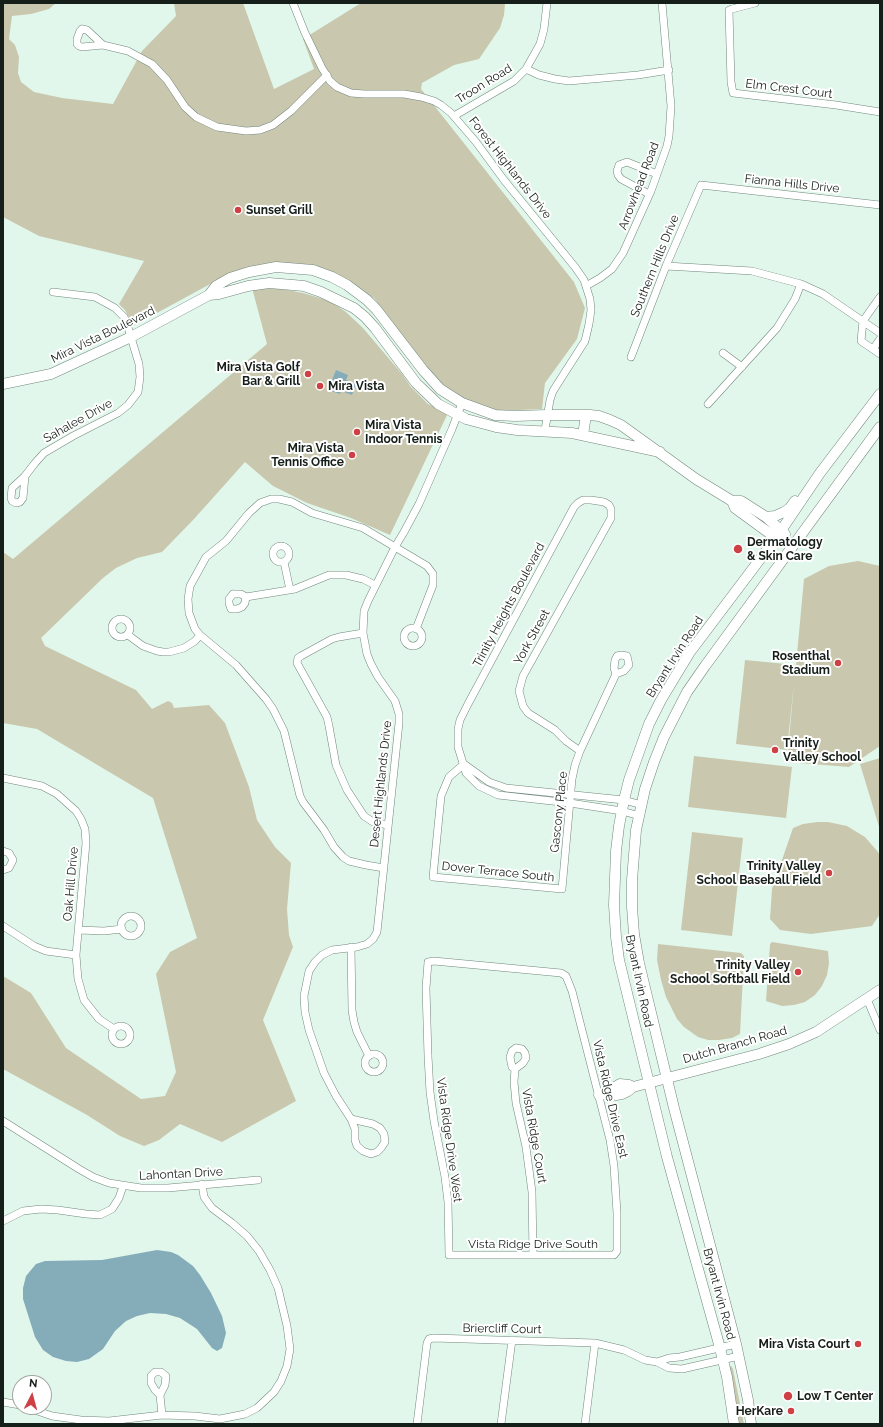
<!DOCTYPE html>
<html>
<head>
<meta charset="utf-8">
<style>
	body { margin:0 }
	#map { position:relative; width:883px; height:1427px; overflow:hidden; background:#e1f7eb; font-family:Raleway,sans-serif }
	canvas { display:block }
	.frame { position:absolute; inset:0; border:4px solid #151e19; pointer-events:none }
	.north { position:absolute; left:12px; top:1375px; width:40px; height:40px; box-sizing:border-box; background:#fff; border:1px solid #a1a5a3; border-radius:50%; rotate:6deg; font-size:11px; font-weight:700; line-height:16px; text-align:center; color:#151e19 }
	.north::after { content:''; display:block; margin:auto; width:14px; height:18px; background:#cf4045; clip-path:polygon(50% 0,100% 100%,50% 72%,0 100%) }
</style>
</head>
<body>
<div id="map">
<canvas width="883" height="1427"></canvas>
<div class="frame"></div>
<div class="north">N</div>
</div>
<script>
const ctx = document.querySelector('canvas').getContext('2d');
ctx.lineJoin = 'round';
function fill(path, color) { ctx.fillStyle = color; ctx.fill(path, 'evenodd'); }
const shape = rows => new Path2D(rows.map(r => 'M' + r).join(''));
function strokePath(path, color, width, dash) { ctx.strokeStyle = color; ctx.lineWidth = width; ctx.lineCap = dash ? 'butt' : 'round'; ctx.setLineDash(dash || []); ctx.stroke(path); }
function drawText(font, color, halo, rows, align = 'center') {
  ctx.font = font + ' Raleway,sans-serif'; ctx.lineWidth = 4; ctx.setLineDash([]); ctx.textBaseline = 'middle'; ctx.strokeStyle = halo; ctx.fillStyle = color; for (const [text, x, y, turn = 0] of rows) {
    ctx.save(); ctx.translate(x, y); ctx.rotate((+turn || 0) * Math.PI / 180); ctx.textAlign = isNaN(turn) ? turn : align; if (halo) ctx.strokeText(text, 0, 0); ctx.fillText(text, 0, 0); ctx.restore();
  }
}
fill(shape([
	[3,3,56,3,49,9,31,14,12,16,9,39,15,45,19,57,18,73,21,82,34,92,62,98,113,104,142,51,176,16,174,3,243,3,274,89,314,69,303,39,361,3,505,3,504,15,500,28,479,59,454,65,422,83,421,89,574,282,585,308,577,339,545,383,542,409,497,411,465,400,434,378,374,298,327,273,307,265,225,276,133,326,125,310,119,304,144,261,39,236,3,217],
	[267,286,303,293,330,301,346,312,363,328,402,374,411,387,428,404,448,413,390,535,351,518,307,503,273,486,245,462,194,519,162,552,137,558,116,568,103,578,41,638,45,646,136,690,152,709,168,701,172,703,174,708,209,705,225,723,249,787,257,820,275,847,291,863,287,909,289,935,293,947,263,1020,296,1101,222,1142,180,1124,159,1140,144,1146,120,1136,87,1115,3,1069,3,976,31,993,66,1048,141,1099,165,1096,176,1072,156,974,170,952,197,938,153,798,37,729,3,723,3,552,13,559,267,344,252,288],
	[858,561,880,566,880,746,849,767,787,762,794,683,787,750,736,744,745,660,796,665,804,579,829,566],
	[694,756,792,767,786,818,688,807],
	[880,758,880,830,860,764],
	[817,822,828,822,847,826,865,837,878,852,880,856,880,914,872,926,811,934,780,930,770,919,772,889,793,828,803,824],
	[692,832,743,838,732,936,681,930],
	[772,942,828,951,829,963,827,975,822,986,815,995,805,1002,794,1005,782,1006,766,1001,770,944],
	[658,944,741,953,744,956,740,1034,732,1038,719,1040,708,1040,698,1037,684,1027,677,1019,666,997,661,980,657,960],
	[729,1366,731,1366,733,1369,744,1424,737,1424]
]), '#c9c8ae');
fill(shape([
	[336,370,348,375,346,380,356,384,352,395,341,391,340,394,328,390],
	[157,1250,171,1252,178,1255,193,1266,200,1275,211,1293,222,1316,226,1333,222,1348,217,1351,212,1348,197,1329,180,1318,166,1314,150,1313,137,1316,126,1321,115,1331,103,1349,89,1359,77,1362,66,1361,53,1357,43,1350,35,1337,23,1299,23,1288,26,1276,36,1264,45,1261,102,1260]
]), '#85acb9');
const street = shape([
	[293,3,305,33,322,68,330,81,337,87,351,93,364,94,404,94,421,97,434,101,441,105,451,113,476,142,504,180,575,267,584,280,590,299,591,310,589,324,585,341,553,391,550,400,545,430],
	[755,3,732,9,729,10,731,82,733,93,836,105,880,112],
	[82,29,87,30,103,45,82,47,79,46,77,44,77,39,80,31,82,29],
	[103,45,128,51,152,64,167,80,185,107,196,117,217,127,246,131,260,130,273,125,291,111,327,75],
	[526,69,539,75,555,79,569,81,638,75,669,70],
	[454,116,514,81,526,69,540,44,544,29,547,3],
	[649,194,621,179,618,175,617,171,619,165,627,162,657,174],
	[666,266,752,271,801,284,823,294,880,333],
	[586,286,600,278,612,269,623,253,651,191,667,146,669,136,671,106,662,3],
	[863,321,861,341,880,354],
	[863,321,880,297],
	[873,349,880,339],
	[723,353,742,367],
	[631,357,666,266,701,185,880,205],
	[708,404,777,328,795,299,801,284],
	[25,476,35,463,44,453,73,436,118,413,128,405,138,392,140,377,139,364,127,324,124,317,115,308,95,297,53,292],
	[25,476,23,498,20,502,16,503,12,501,11,498,12,488,25,476],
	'273 554a8 8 0 1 1 16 0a8 8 0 1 1-16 0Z',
	[284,562,290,590],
	[233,594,241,594,246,597,245,603,242,607,237,609,231,609,229,603,229,599,233,594],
	[246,597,295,589,329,575,346,575,363,579,375,585],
	'112 628a9 9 0 1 1 18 0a9 9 0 1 1-18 0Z',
	'404 637a9 9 0 1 1 18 0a9 9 0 1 1-18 0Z',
	[363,633,339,637,332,639,301,656,298,658,297,663,327,717,329,726,336,765,347,790,364,816,373,822,388,825],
	[128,635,143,646,157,651,163,652,169,652,184,648,195,641,200,635],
	[621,655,627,656,629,665,624,671,616,674,614,668,615,660,617,656,621,655],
	[580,751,566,741,555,730,528,713,523,706,519,691,523,676,611,518,611,509,609,505,604,502,591,500,583,500,578,503,574,507,468,704,460,720,458,729,458,747,466,773,479,786,498,795,570,803,622,811,640,816],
	[464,764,449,777,441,796,433,877,562,889,572,779,575,765,580,751,616,674],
	[464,764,489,782,506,788,624,800,642,805],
	[3,778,42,786,57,794,76,811,81,819,85,829,86,843,76,955,78,979,84,1000,99,1019,114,1029],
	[3,851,9,853,13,860,9,868,3,870],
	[384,868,366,865,349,861,343,857,334,847,324,830,303,802,300,796,284,731,273,709,266,699,236,665,200,635,195,629,189,613,188,599,190,586,206,557,226,541,249,513,260,503,271,499,279,499,292,502,312,513,363,528,427,566,433,574,433,585,416,629],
	'121 926a10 10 0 1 1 20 0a10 10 0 1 1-20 0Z',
	[3,926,34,946,46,951,76,955],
	[79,930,104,931,122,929],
	[351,947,352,1010,354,1022,357,1032,369,1056],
	[434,961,561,973,566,976,572,991,610,1140,614,1166,617,1213,617,1251,614,1255,449,1255,448,1202,445,1177,434,1121,430,1092,428,1056,426,988,428,962,434,961],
	[867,999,880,1030],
	'112 1035a9 9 0 1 1 18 0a9 9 0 1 1-18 0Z',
	[516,1048,522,1049,525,1053,526,1058,523,1063,515,1069,512,1067,510,1057,512,1051,516,1048],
	'365 1063a9 9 0 1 1 18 0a9 9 0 1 1-18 0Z',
	[515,1069,514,1082,516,1103,526,1147,532,1192,533,1255],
	[351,1119,336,1096,324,1073,309,1030,305,1012,304,996,309,971,315,962,322,955,332,950,357,947,367,944,373,939,377,932,399,723,399,714,395,701,378,677,371,664,367,654,363,633,364,611,368,601,395,547,404,532,419,504,452,429,462,403],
	[351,1119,373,1124,380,1128,384,1134,385,1142,381,1148,377,1152,371,1154,363,1151,357,1146,355,1140,355,1129,351,1119],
	[3,1121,79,1169,93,1177,109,1183,141,1188,168,1188,258,1180],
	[3,1221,23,1211,41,1209,58,1210,86,1214,100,1215,112,1209,119,1198,123,1186],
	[657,1362,669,1358,680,1357,736,1344],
	[160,1395,155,1390,151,1383,151,1376,155,1372,161,1372,166,1376,165,1385,160,1395,162,1415],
	[3,1402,20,1405],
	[26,1407,52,1416,81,1420,109,1421,162,1415,195,1416,220,1419,245,1414,257,1408,274,1392,281,1381,287,1366,290,1349,287,1326,278,1288,270,1270,259,1251,247,1236,232,1223,212,1208,204,1197,202,1184],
	[417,1424,427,1343,429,1339,433,1338,595,1343,624,1350,645,1360,657,1362,669,1368,682,1369,739,1356],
	[501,1424,512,1340],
	[585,1424,595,1343]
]);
const secondary = shape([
	[209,295,216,286,230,278,249,272,276,267,313,270,332,277,347,285,367,300,376,309,423,370,440,389,462,403,495,415,515,416,547,415,590,415,599,416,610,420,621,425,696,479,732,501,735,508,776,538,793,544],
	[3,384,51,374,131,337,209,295,219,294,248,286,269,283,293,285,304,286,321,292,354,308,365,317,375,328,416,383,438,404,466,419,496,427,517,430,572,433,660,452],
	[583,435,586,415],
	[732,501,741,501,766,517,785,534],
	[766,517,775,516,784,512,790,508,795,501],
	[609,1093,612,1089,620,1084,629,1085,633,1087],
	[599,1095,609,1093,616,1095,622,1094,628,1091,633,1087,759,1054,789,1044,816,1032,880,990],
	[734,1424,727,1377,720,1348,667,1157,619,960,616,937,614,905,616,851,619,826,624,800,629,780,649,724,661,700,690,652,776,538,820,473,880,394],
	[751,1424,748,1400,736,1344,674,1108,639,963,634,934,632,907,632,880,636,830,645,789,654,762,664,737,687,692,705,666,880,427]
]);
strokePath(street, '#72877c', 8);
strokePath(secondary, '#72877c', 11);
strokePath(street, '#fff', 7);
strokePath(secondary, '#fff', 10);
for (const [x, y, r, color] of [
	[238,210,4,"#cf4045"],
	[308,374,4,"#cf4045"],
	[320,386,4,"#cf4045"],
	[357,432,4,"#cf4045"],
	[352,455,4,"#cf4045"],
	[738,549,5,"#cf4045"],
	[838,663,4,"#cf4045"],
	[775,750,4,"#cf4045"],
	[829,873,4,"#cf4045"],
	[798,972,4,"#cf4045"],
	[858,1344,4,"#cf4045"],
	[788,1396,5,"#cf4045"],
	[791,1411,4,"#cf4045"]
]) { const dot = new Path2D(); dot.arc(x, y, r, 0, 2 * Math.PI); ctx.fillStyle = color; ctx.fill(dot); strokePath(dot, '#fff', 1.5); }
drawText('12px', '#151e19', '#fff', [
	["Troon Road",484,84,-32],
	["Elm Crest Court",789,89,7],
	["Forest Highlands Drive",510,168,52],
	["Fianna Hills Drive",792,184,6],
	["Arrowhead Road",639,186,-69],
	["Southern Hills Drive",655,266,-68],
	["Mira Vista Boulevard",103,335,-26],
	["Sahalee Drive",78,421,-29],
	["Trinity Heights Boulevard",509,605,-62],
	["York Street",532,637,-61],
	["Bryant Irvin Road",675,657,-57],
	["Desert Highlands Drive",381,784,-84],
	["Gascony Place",559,812,-84],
	["Dover Terrace South",498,872,6],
	["Oak Hill Drive",71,884,-85],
	["Bryant Irvin Road",639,981,78],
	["Dutch Branch Road",735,1045,-16],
	["Vista Ridge Drive East",610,1099,77],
	["Vista Ridge Court",534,1136,80],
	["Vista Ridge Drive West",449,1140,82],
	["Lahontan Drive",181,1174,-3],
	["Vista Ridge Drive South",533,1244],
	["Bryant Irvin Road",719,1294,75],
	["Briercliff Court",502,1329,1]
]);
drawText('bold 12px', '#151e19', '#fff', [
	["Sunset Grill",246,210,"left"],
	["Mira Vista Golf",300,367],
	["Bar & Grill",300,381],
	["Mira Vista",328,386,"left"],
	["Mira Vista",365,425,"left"],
	["Indoor Tennis",365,439,"left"],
	["Mira Vista",344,448],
	["Tennis Office",344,462],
	["Dermatology",747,542,"left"],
	["& Skin Care",747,556,"left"],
	["Rosenthal",830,656],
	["Stadium",830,670],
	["Trinity",783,743,"left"],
	["Valley School",783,757,"left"],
	["Trinity Valley",821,866],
	["School Baseball Field",821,880],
	["Trinity Valley",790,965],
	["School Softball Field",790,979],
	["Mira Vista Court",850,1344],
	["Low T Center",797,1396,"left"],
	["HerKare",783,1411]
], 'right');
</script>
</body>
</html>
